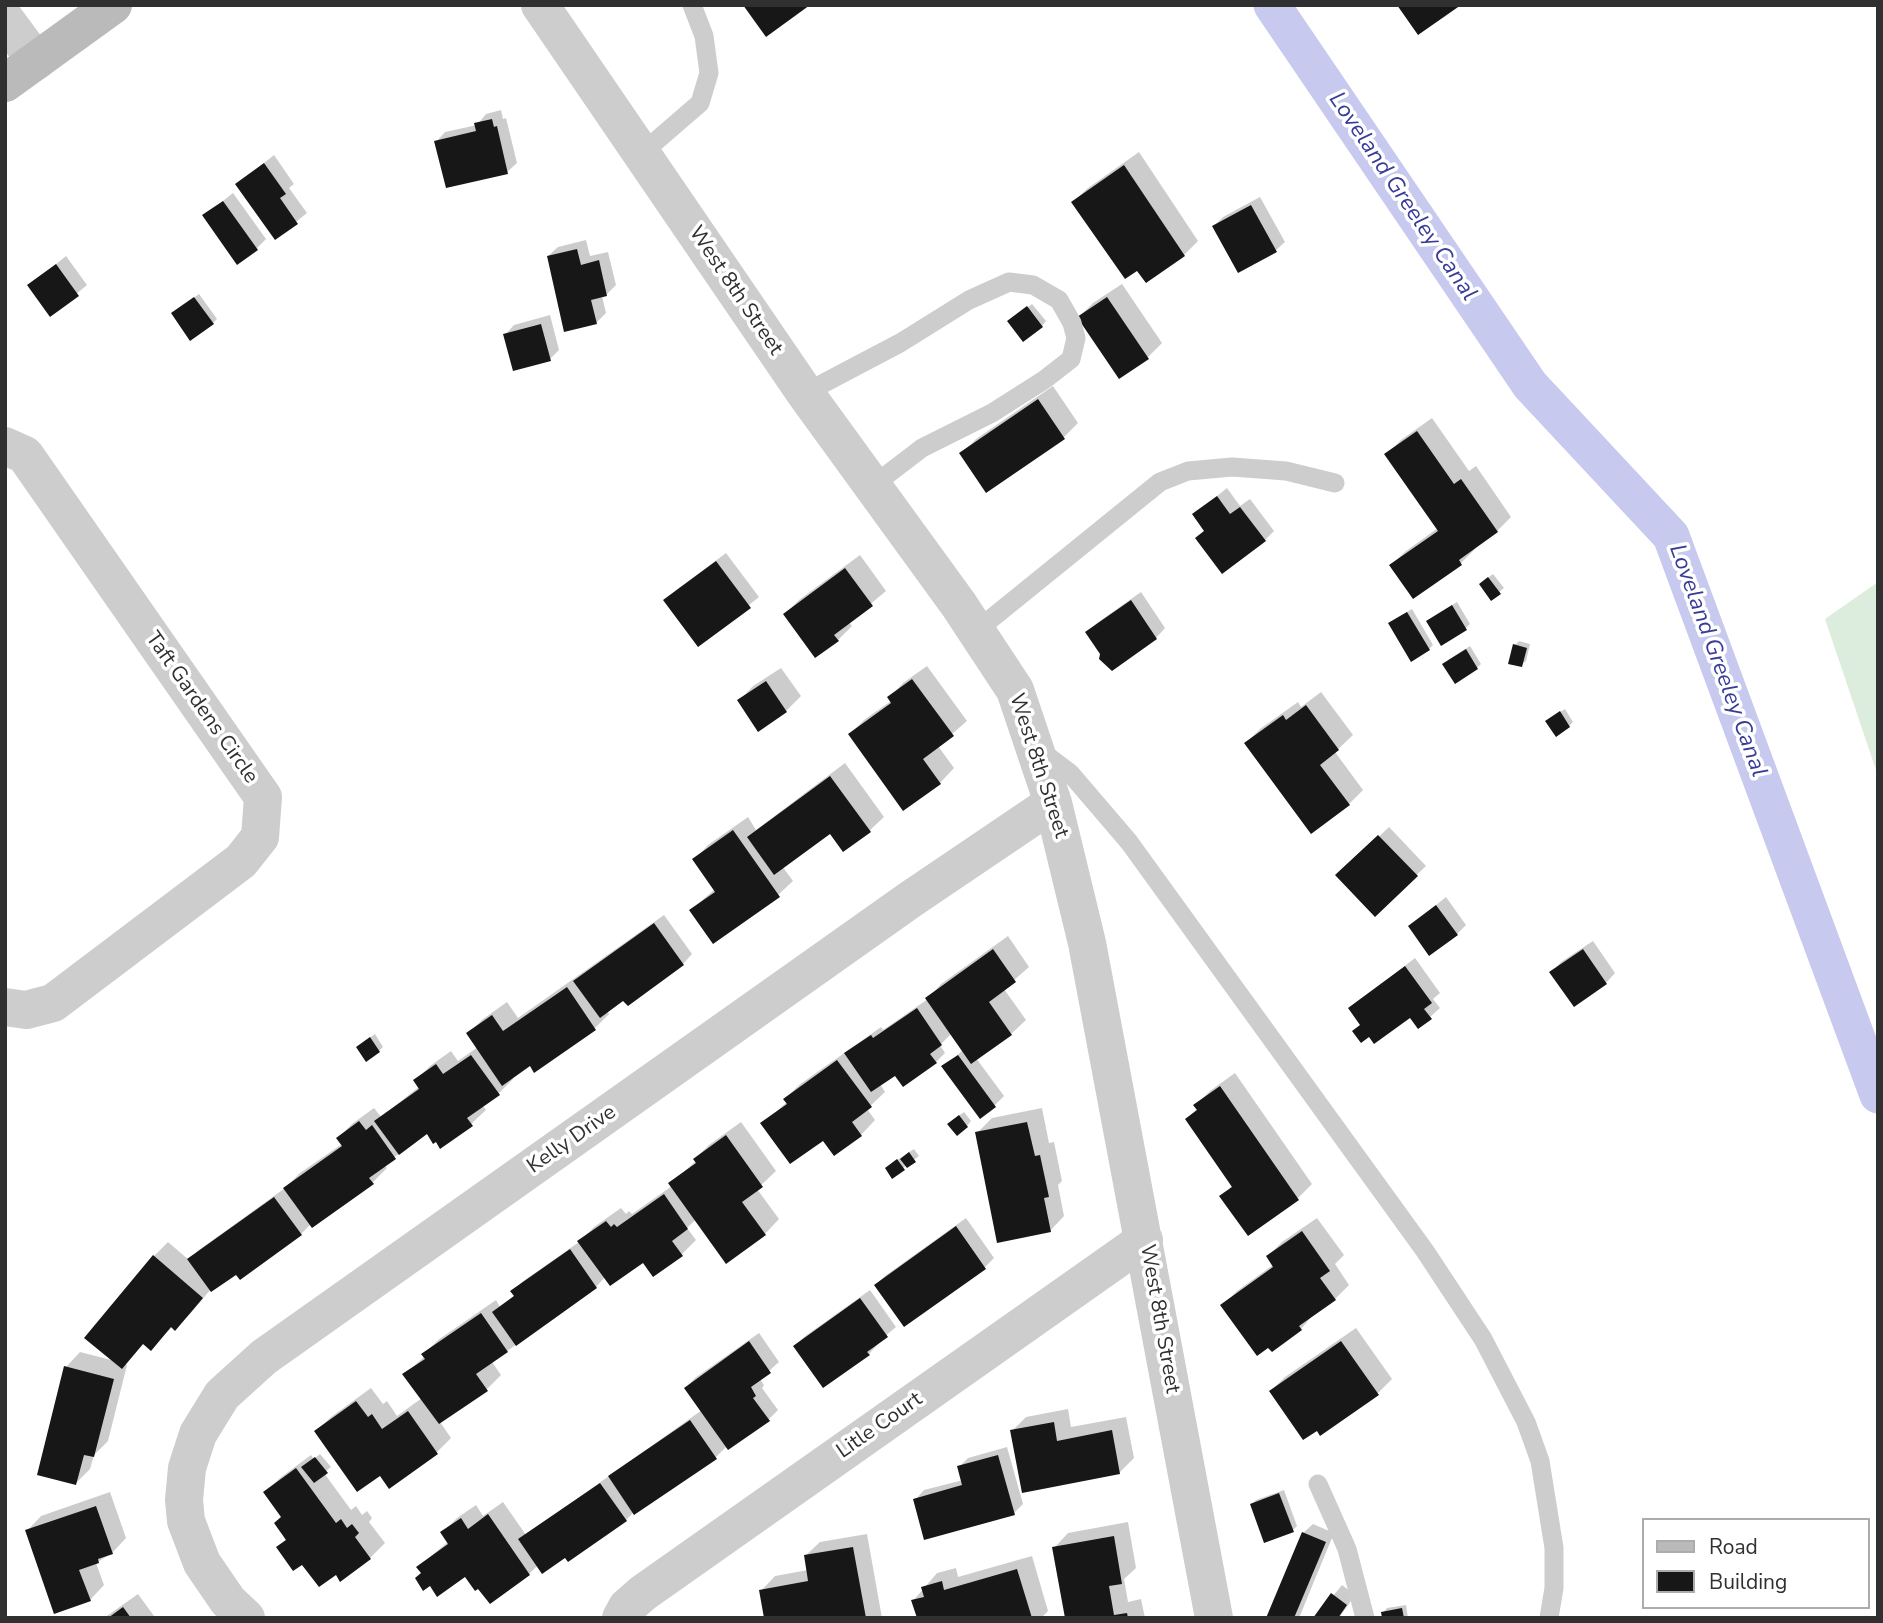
<!DOCTYPE html>
<html>
<head>
<meta charset="utf-8">
<style>
	body { margin:0 }
	#map { position:relative; width:1883px; height:1623px; overflow:hidden; background:#fff; font-family:"Nunito Sans",sans-serif }
	canvas { display:block }
	.frame { position:absolute; inset:0; border:7px solid #303030; pointer-events:none }
	.legend { position:absolute; left:1642px; top:1518px; width:228px; height:91px; box-sizing:border-box; background:#fff; border:2px solid #acacac; margin:0; padding:9px 12px; list-style:none; font-size:21px; color:#303030 }
	.legend li { display:flex; align-items:center; gap:14px; height:35px }
	.legend b { width:35px; border:2px solid #acacac }
</style>
</head>
<body>
<div id="map">
<canvas width="1883" height="1623"></canvas>
<div class="frame"></div>
<ul class="legend">
<li><b style="height:9px;background:#bababa"></b>Road</li>
<li><b style="height:19px;background:#171717"></b>Building</li>
</ul>
</div>
<script>
const ctx = document.querySelector('canvas').getContext('2d');
ctx.lineJoin = 'round';
function fill(path, color) { ctx.fillStyle = color; ctx.fill(path, 'evenodd'); }
const shape = rows => new Path2D(rows.map(r => 'M' + r).join(''));
function strokePath(path, color, width, dash) { ctx.strokeStyle = color; ctx.lineWidth = width; ctx.lineCap = dash ? 'butt' : 'round'; ctx.setLineDash(dash || []); ctx.stroke(path); }
function drawText(font, color, halo, rows, align = 'center') {
  ctx.font = font + ' "Nunito Sans",sans-serif'; ctx.lineWidth = 7; ctx.setLineDash([]); ctx.textBaseline = 'middle'; ctx.strokeStyle = halo; ctx.fillStyle = color; for (const [text, x, y, turn = 0] of rows) {
    ctx.save(); ctx.translate(x, y); ctx.rotate((+turn || 0) * Math.PI / 180); ctx.textAlign = isNaN(turn) ? turn : align; if (halo) ctx.strokeText(text, 0, 0); ctx.fillText(text, 0, 0); ctx.restore();
  }
}
fill(shape([
	[1878,582,1878,776,1825,619]
]), '#ddeddd');
fill(shape([
	[501,110,503,119,506,118,517,163,507,172,436,142,445,132,477,125,486,114],
	[1139,152,1198,241,1184,255,1137,269,1073,202,1088,188],
	[274,155,294,184,289,188,307,213,276,238,238,184],
	[233,193,266,239,256,249,204,216],
	[1260,197,1285,242,1275,251,1214,226,1223,217],
	[586,240,590,256,608,252,616,285,606,295,602,296,606,313,596,323,548,256,558,247],
	[66,256,87,285,51,315,29,286],
	[1122,284,1162,343,1148,357,1119,377,1079,317,1093,303],
	[199,294,217,319,213,323,177,310],
	[1032,304,1046,321,1042,326,1014,318],
	[550,315,559,350,550,359,505,335,514,325],
	[1053,386,1078,423,1064,437,987,490,961,454,976,439],
	[1432,418,1469,471,1476,466,1511,517,1497,531,1474,547,1475,549,1461,563,1391,565,1406,551,1438,528,1386,455,1401,440],
	[1227,488,1240,506,1250,499,1274,531,1265,540,1205,530,1195,514],
	[726,553,759,597,699,645,675,591],
	[860,555,886,591,849,622,852,626,838,640,785,614,799,600],
	[1493,574,1504,588,1499,592,1485,580],
	[1141,592,1165,628,1156,638,1102,653,1087,633,1097,623],
	[1457,602,1470,624,1466,628,1432,618],
	[1412,609,1433,645,1429,649,1395,619],
	[1519,641,1530,644,1526,661,1521,665,1515,645],
	[1470,646,1481,664,1477,668,1448,660],
	[927,666,967,721,938,746,954,768,940,783,850,734,864,720,891,701,889,698,903,683],
	[781,668,801,696,786,711,758,730,739,701,753,686],
	[1321,692,1353,735,1335,752,1363,790,1349,804,1246,743,1260,729,1298,702,1301,707],
	[1565,709,1573,722,1569,726,1552,717],
	[845,763,884,817,869,831,830,832,782,866,793,881,778,895,691,910,715,889,694,860,708,845,748,817,756,830],
	[1389,827,1426,866,1375,915,1338,875],
	[1446,897,1466,925,1457,934,1410,926],
	[664,915,692,954,683,964,628,1004,624,998,607,1010,609,1014,595,1028,534,1070,530,1064,512,1077,513,1079,499,1093,482,1105,486,1110,471,1124,428,1132,384,1165,387,1168,373,1182,312,1225,311,1224,301,1234,211,1289,190,1314,175,1328,173,1326,151,1349,144,1343,125,1364,127,1365,108,1441,94,1455,90,1469,76,1483,66,1367,80,1352,115,1361,154,1256,168,1242,189,1260,199,1250,285,1188,300,1173,342,1144,338,1138,352,1124,374,1108,381,1117,420,1086,416,1080,430,1066,451,1051,458,1061,478,1047,469,1033,483,1019,507,1002,518,1018],
	[1008,936,1029,967,1004,989,1026,1020,1011,1034,976,1058,1004,1096,995,1105,980,1117,944,1067,963,1050,952,1033,940,1045,945,1053,936,1062,896,1073,880,1084,885,1092,867,1109,875,1120,861,1135,824,1139,763,1123,787,1102,785,1099,799,1085,881,1027,883,1030,928,999,941,984],
	[1593,941,1615,973,1606,983,1552,972,1561,962],
	[1415,958,1440,993,1433,999,1440,1008,1430,1017,1410,1016,1361,1024,1350,1008],
	[375,1034,383,1047,379,1051,362,1043],
	[1235,1073,1312,1184,1298,1198,1248,1234,1221,1196,1233,1185,1187,1119,1198,1108,1196,1105,1210,1091],
	[1042,1108,1049,1143,1054,1142,1062,1181,1058,1185,1064,1216,1050,1231,977,1133,992,1118],
	[964,1112,971,1121,967,1126,953,1120],
	[741,1122,776,1171,757,1189,779,1219,765,1234,696,1219,687,1228,696,1240,681,1255,643,1260,605,1277,596,1287,492,1362,501,1375,487,1389,440,1422,451,1438,437,1452,380,1473,316,1431,331,1417,371,1388,383,1404,387,1401,397,1416,422,1398,404,1375,425,1356,424,1354,438,1340,496,1300,500,1307,515,1295,513,1292,522,1282,579,1242,594,1227,621,1208,626,1214,629,1211,632,1214,672,1186,671,1183,696,1161,695,1159,709,1145],
	[914,1149,919,1156,903,1168,891,1164],
	[966,1218,994,1258,985,1267,876,1285,885,1276],
	[1317,1218,1344,1255,1335,1264,1349,1285,1335,1299,1314,1314,1301,1329,1223,1305,1237,1291,1273,1265,1268,1256,1282,1242],
	[870,1290,896,1327,877,1343,878,1344,869,1354,795,1346,804,1337],
	[1356,1328,1392,1379,1378,1393,1321,1434,1271,1391,1285,1377],
	[759,1333,779,1362,760,1379,764,1385,762,1388,778,1410,769,1419,727,1446,716,1457,634,1512,626,1520,565,1555,538,1565,529,1574,422,1573,418,1567,449,1541,443,1532,457,1518,476,1505,483,1516,503,1502,526,1535,702,1410,686,1388,695,1378],
	[1068,1409,1071,1427,1126,1417,1134,1458,1119,1473,1012,1431,1026,1417],
	[1007,1447,1023,1504,1014,1513,915,1500,924,1490,963,1480,959,1467,968,1458],
	[320,1454,331,1467,324,1473,351,1510,356,1506,362,1515,367,1511,372,1518,369,1522,385,1543,370,1558,341,1579,336,1573,303,1562,279,1547,287,1538,283,1516,265,1492,280,1478,311,1455,314,1459],
	[1284,1490,1297,1526,1293,1530,1252,1504,1256,1500],
	[110,1492,126,1538,112,1553,96,1563,104,1585,90,1600,27,1531,41,1516],
	[1128,1522,1136,1568,1124,1579,1128,1602,1141,1599,1145,1618,1067,1618,1054,1548,1068,1533],
	[1313,1524,1334,1533,1299,1618,1268,1618,1303,1533],
	[867,1534,882,1618,766,1618,761,1591,775,1576,808,1570,805,1556,820,1542],
	[1032,1556,1048,1611,1041,1618,918,1618,913,1601,937,1573,956,1568,958,1577],
	[1342,1585,1355,1595,1339,1618,1315,1618],
	[138,1594,154,1616,153,1618,104,1618],
	[1406,1605,1408,1618,1384,1618,1383,1613,1387,1608]
]), '#0003');
strokePath(shape([
	[1272,5,1530,385,1671,536,1878,1095]
]), '#c8c9ee', 37);
fill(shape([
	[743,5,810,5,766,37],
	[1397,5,1461,5,1418,35],
	[492,119,494,127,497,126,508,174,446,188,434,141,476,131,474,123],
	[264,163,286,194,280,198,298,224,275,240,235,184],
	[1124,165,1185,256,1146,283,1137,271,1125,279,1071,202],
	[223,201,258,250,237,265,202,215],
	[1251,205,1277,252,1238,273,1212,226],
	[577,249,581,265,599,260,607,296,591,300,597,324,564,332,547,256],
	[56,264,79,296,50,317,27,285],
	[194,297,214,324,190,341,171,313],
	[1107,297,1149,359,1119,379,1077,317],
	[1027,306,1043,327,1023,342,1007,321],
	[541,324,551,361,513,371,503,334],
	[1038,399,1065,439,986,493,959,453],
	[1417,431,1454,484,1461,479,1498,532,1459,560,1462,565,1413,599,1389,565,1438,531,1384,454],
	[1217,496,1230,514,1240,507,1266,541,1222,574,1195,538,1204,531,1192,514],
	[716,561,751,608,698,647,663,600],
	[845,568,873,606,834,635,839,641,815,658,783,614],
	[1488,577,1501,594,1491,601,1479,584],
	[1131,600,1157,639,1112,671,1099,659,1100,654,1085,632],
	[1452,605,1467,630,1441,646,1426,621],
	[1407,612,1430,650,1411,662,1388,623],
	[1513,644,1527,648,1522,667,1508,664],
	[1466,649,1478,669,1455,684,1442,664],
	[912,679,954,736,923,759,941,784,903,811,848,734,891,703,887,697],
	[766,681,787,712,758,732,737,700],
	[1306,705,1339,750,1320,765,1350,805,1311,834,1244,743,1283,715,1286,720],
	[1560,711,1570,727,1556,737,1545,721],
	[830,776,871,832,843,852,830,834,774,875,747,837],
	[733,830,780,897,713,944,689,910,715,892,692,859],
	[1378,835,1418,876,1375,917,1335,875],
	[1436,905,1458,935,1429,956,1408,926],
	[654,923,684,965,628,1006,623,1001,600,1018,573,981],
	[993,949,1016,982,989,1002,1012,1035,971,1064,925,998],
	[1583,949,1607,984,1574,1007,1549,972],
	[1405,966,1432,1003,1424,1009,1432,1019,1418,1029,1410,1018,1374,1044,1369,1037,1361,1043,1352,1031,1360,1025,1348,1008],
	[567,987,596,1030,534,1073,530,1066,502,1086,466,1033,492,1015,503,1031],
	[917,1008,942,1045,930,1054,937,1063,903,1087,895,1076,871,1092,844,1053,871,1035,873,1038],
	[370,1037,380,1052,366,1062,356,1047],
	[471,1055,500,1095,467,1118,473,1126,440,1149,436,1142,433,1144,427,1134,399,1155,374,1121,419,1089,413,1080,436,1064,443,1074],
	[958,1055,996,1107,980,1119,941,1066],
	[837,1060,872,1107,852,1122,862,1136,834,1156,823,1141,790,1164,760,1123,787,1104,783,1099],
	[1220,1086,1299,1200,1248,1236,1219,1196,1232,1187,1185,1119,1197,1110,1193,1105],
	[959,1115,968,1127,957,1136,947,1124],
	[359,1121,366,1130,372,1125,396,1159,369,1178,374,1184,312,1228,283,1188,342,1146,336,1138],
	[1027,1122,1035,1156,1040,1155,1049,1197,1044,1198,1051,1232,997,1243,975,1132],
	[726,1135,763,1187,742,1202,766,1235,726,1264,668,1183,696,1163,693,1159],
	[909,1152,916,1162,907,1168,900,1159],
	[897,1159,905,1170,892,1179,885,1168],
	[664,1194,688,1229,672,1241,683,1256,653,1277,643,1263,610,1286,577,1241,606,1221,611,1227,614,1224,617,1227],
	[274,1197,302,1235,240,1280,236,1275,211,1292,187,1259],
	[956,1226,986,1269,904,1327,874,1285],
	[1302,1231,1330,1271,1320,1278,1336,1300,1299,1326,1302,1330,1272,1352,1268,1348,1257,1356,1220,1305,1273,1267,1266,1256],
	[570,1249,597,1288,516,1346,492,1312,514,1296,510,1291],
	[153,1255,203,1298,175,1331,171,1327,151,1351,143,1344,122,1369,84,1338],
	[860,1298,888,1337,867,1352,870,1355,823,1388,793,1346],
	[481,1313,508,1352,476,1374,488,1391,439,1424,402,1374,425,1359,421,1354],
	[749,1341,771,1373,751,1387,756,1396,753,1398,770,1421,728,1450,684,1388],
	[1341,1341,1379,1395,1320,1436,1317,1431,1303,1440,1269,1391],
	[64,1366,114,1379,94,1457,84,1455,76,1485,37,1475],
	[356,1401,368,1417,372,1414,382,1429,408,1411,438,1454,389,1489,380,1476,357,1492,314,1431],
	[690,1420,717,1459,634,1515,608,1476],
	[1054,1422,1057,1441,1112,1430,1120,1474,1022,1493,1010,1430],
	[998,1455,1015,1515,924,1540,913,1499,962,1485,957,1466],
	[315,1457,328,1473,314,1483,301,1467],
	[296,1468,336,1523,341,1519,347,1528,352,1524,359,1533,355,1537,371,1559,340,1582,336,1575,319,1587,302,1565,293,1571,276,1547,286,1540,274,1523,281,1517,263,1492],
	[600,1483,627,1521,568,1562,565,1558,542,1574,518,1539],
	[1279,1493,1294,1532,1264,1543,1250,1504],
	[96,1506,113,1554,98,1559,99,1563,79,1570,91,1601,54,1614,25,1530],
	[488,1514,530,1575,490,1604,478,1589,475,1591,465,1577,437,1597,430,1586,423,1591,415,1578,421,1573,416,1567,448,1544,440,1532,461,1518,468,1529],
	[1302,1532,1326,1542,1294,1618,1266,1618],
	[1114,1536,1122,1584,1109,1586,1114,1615,1127,1613,1128,1618,1065,1618,1052,1547],
	[853,1547,866,1618,764,1618,759,1590,808,1581,804,1555],
	[1017,1569,1032,1618,917,1618,911,1600,924,1597,921,1587,942,1581,944,1590],
	[1331,1593,1347,1605,1338,1618,1313,1618],
	[123,1607,131,1618,108,1618],
	[1402,1608,1404,1618,1382,1618,1381,1612]
]), '#171717');
strokePath(shape([
	[641,154,700,103,709,73,704,36,692,5],
	[805,393,900,343,969,300,1009,282,1033,285,1059,300,1072,323,1076,338,1071,359,1044,380,992,413,922,448,871,487],
	[976,631,1160,482,1188,471,1232,467,1286,471,1335,483],
	[1041,751,1070,773,1129,842,1425,1251,1483,1339,1526,1422,1540,1461,1554,1548,1554,1588,1549,1618],
	[1318,1484,1347,1549,1365,1618]
]), '#cdcdcd', 19);
strokePath(shape([
	[540,5,805,393,959,605,1015,690,1053,803,1087,943,1214,1618],
	[5,19,36,61],
	[5,446,25,455,263,797,260,837,241,861,53,1003,26,1010,5,1007],
	[246,1618,228,1601,202,1563,186,1521,184,1500,187,1468,198,1434,222,1395,264,1357,911,899,1053,803],
	[621,1618,627,1607,643,1593,1144,1240]
]), '#cdcdcd', 38);
strokePath(shape([
	[5,83,113,5]
]), '#bababa', 38);
drawText('21px', '#303030', '#fff', [
	["West 8th Street",735,291,56],
	["Taft Gardens Circle",201,708,55],
	["West 8th Street",1038,766,72],
	["Kelly Drive",572,1140,-35],
	["West 8th Street",1159,1319,80],
	["Litle Court",880,1426,-35]
]);
drawText('italic 23px', '#383b97', '#fff', [
	["Loveland Greeley Canal",1402,197,56],
	["Loveland Greeley Canal",1717,661,70]
]);
</script>
</body>
</html>
